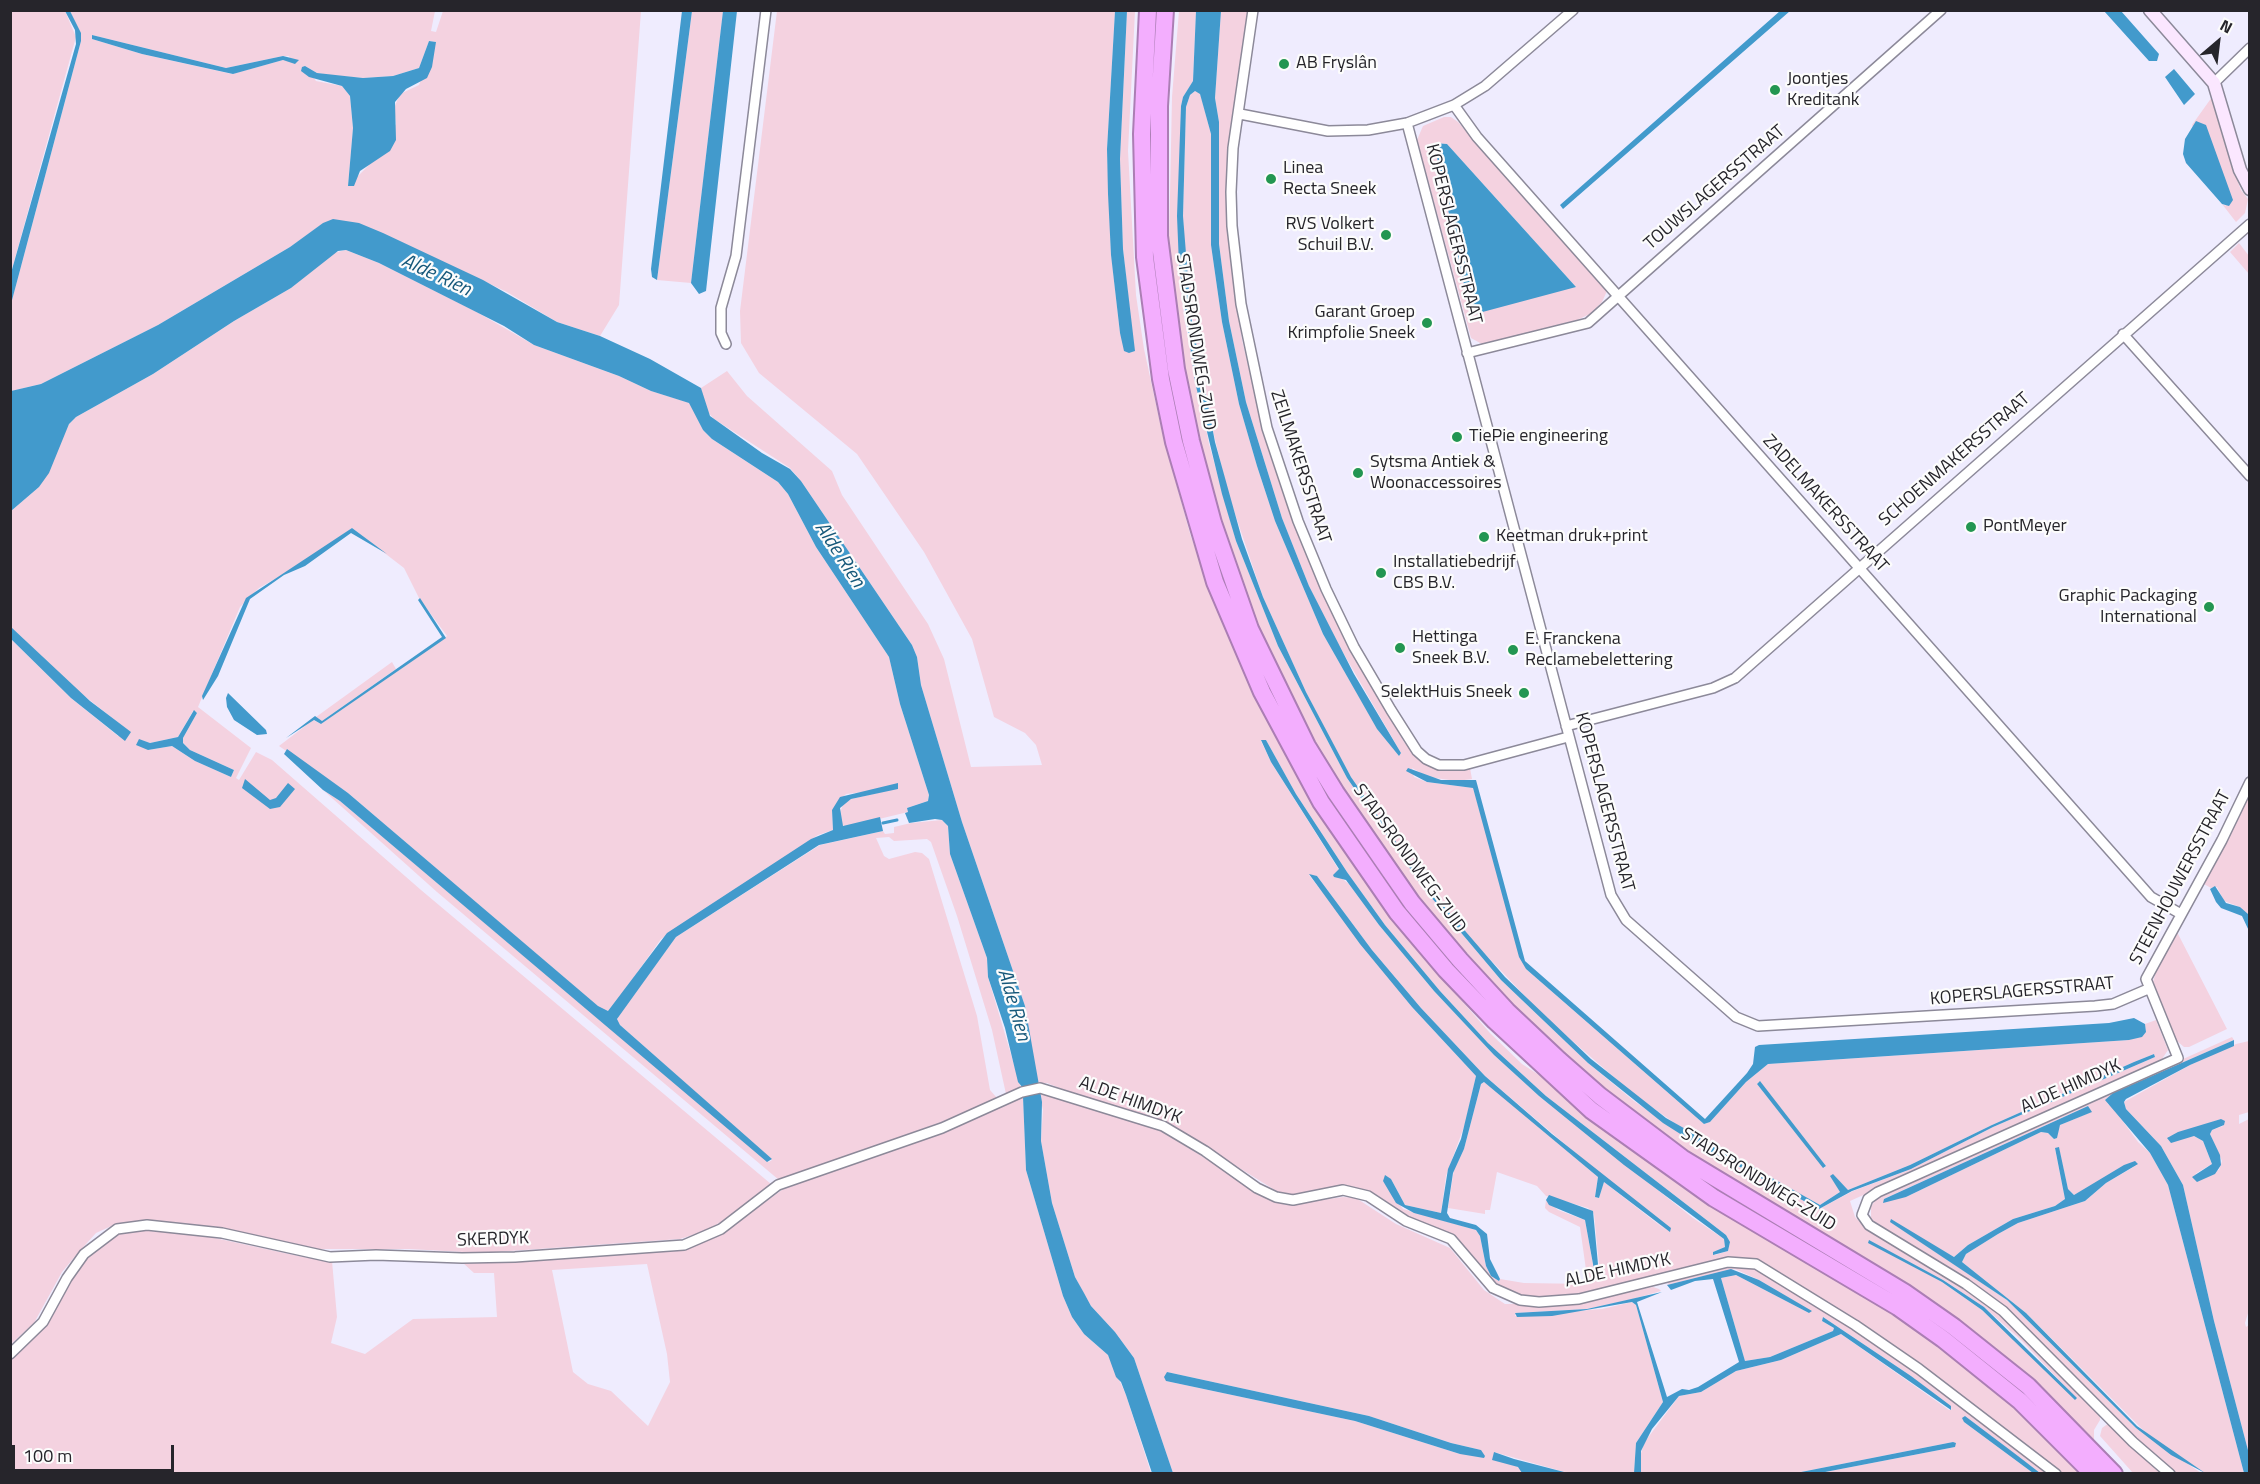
<!DOCTYPE html>
<html>
<head>
<meta charset="utf-8">
<style>
	body { margin:0 }
	#map { position:relative; width:2260px; height:1484px; overflow:hidden; background:#efecfe; font-family:"Titillium Web",sans-serif }
	canvas { display:block }
	.frame { position:absolute; inset:0; border:12px solid #26252b; pointer-events:none }
	.north { position:absolute; left:2188px; top:12px; width:60px; height:60px; -webkit-text-stroke:4px #fcfcfc; paint-order:stroke; rotate:28deg; font-size:16px; font-weight:700; line-height:24px; text-align:center; color:#26252b }
	.north::after { content:''; display:block; margin:auto; width:21px; height:27px; background:#26252b; clip-path:polygon(50% 0,100% 100%,50% 72%,0 100%) }
	.scale { position:absolute; left:12px; top:1445px; width:162px; height:27px; box-sizing:border-box; border:3px solid #26252b; border-top:0; padding-left:8px; font-size:18px; line-height:21px; white-space:nowrap; color:#26252b; -webkit-text-stroke:4px #fcfcfc; paint-order:stroke }
</style>
</head>
<body>
<div id="map">
<canvas width="2260" height="1484"></canvas>
<div class="frame"></div>
<div class="north">N</div>
<div class="scale">100 m</div>
</div>
<script>
const ctx = document.querySelector('canvas').getContext('2d');
ctx.lineJoin = 'round';
function fill(path, color) { ctx.fillStyle = color; ctx.fill(path, 'evenodd'); }
const shape = rows => new Path2D(rows.map(r => 'M' + r).join(''));
function strokePath(path, color, width, dash) { ctx.strokeStyle = color; ctx.lineWidth = width; ctx.lineCap = dash ? 'butt' : 'round'; ctx.setLineDash(dash || []); ctx.stroke(path); }
function drawText(font, color, halo, rows, align = 'center') {
  ctx.font = font + ' "Titillium Web",sans-serif'; ctx.lineWidth = 4.5; ctx.setLineDash([]); ctx.textBaseline = 'middle'; ctx.strokeStyle = halo; ctx.fillStyle = color; for (const [text, x, y, turn = 0] of rows) {
    ctx.save(); ctx.translate(x, y); ctx.rotate((+turn || 0) * Math.PI / 180); ctx.textAlign = isNaN(turn) ? turn : align; if (halo) ctx.strokeText(text, 0, 0); ctx.fillText(text, 0, 0); ctx.restore();
  }
}
fill(shape([
	[11,11,65,11,76,37,11,273],
	[70,11,435,11,431,31,436,32,443,11,641,11,619,305,600,336,557,322,507,292,422,252,324,223,290,247,158,325,41,384,11,391,11,304,81,41],
	[92,35,226,68,283,56,289,56,291,61,283,60,232,74,142,54,92,39],
	[429,41,436,42,419,85,400,94,394,108,396,124,368,166,348,186,353,128,350,96,342,86,316,81,305,66,317,73,329,75,363,78,393,76,419,68],
	[692,11,723,11,691,283,657,280],
	[777,11,1115,11,1107,149,1111,254,1120,333,1129,353,1134,351,1123,249,1120,159,1127,11,1135,11,1128,151,1136,295,1144,349,1162,432,1191,537,1223,622,1252,690,1277,740,1327,826,1357,871,1425,959,1490,1033,1522,1064,1539,1075,1598,1126,1703,1202,1887,1309,1920,1331,2002,1395,2083,1473,2061,1473,1921,1366,1857,1322,1757,1260,1730,1257,1587,1293,1544,1298,1520,1295,1498,1286,1456,1237,1401,1213,1368,1190,1342,1187,1288,1195,1278,1192,1162,1120,1089,1100,1047,1083,1037,1084,1025,1006,962,822,921,685,917,657,912,645,801,481,790,468,714,419,706,410,703,399,701,388,727,371,747,396,832,471,842,495,928,624,944,659,971,767,1042,765,1036,745,1025,733,994,717,972,639,924,552,857,454,759,373,741,343,740,311],
	[1266,740,1296,794,1347,872,1385,925,1440,991,1488,1043,1546,1096,1726,1235,1730,1242,1728,1251,1715,1255,1713,1252,1725,1247,1724,1239,1693,1218,1539,1096,1494,1055,1434,991,1379,925,1349,884,1336,874,1339,870,1271,762,1261,741],
	[1309,875,1317,876,1372,950,1421,1008,1485,1076,1667,1231,1604,1182,1599,1198,1595,1197,1598,1177,1485,1082,1481,1084,1464,1149,1454,1169,1448,1208,1485,1214,1485,1210,1490,1210,1497,1172,1537,1186,1546,1196,1588,1208,1594,1214,1600,1274,1595,1275,1585,1220,1558,1210,1546,1200,1545,1208,1549,1212,1580,1227,1588,1284,1524,1283,1500,1279,1499,1281,1491,1276,1486,1266,1480,1236,1476,1230,1403,1209,1383,1181,1391,1179,1405,1205,1441,1213,1446,1176,1465,1124,1476,1076,1412,1007],
	[1179,11,1196,11,1193,81,1183,97,1181,106,1179,265,1184,317,1209,444,1236,541,1278,646,1347,778,1425,890,1501,980,1588,1063,1634,1101,1693,1142,1819,1209,1853,1191,1911,1169,1993,1127,2155,1057,2154,1054,2134,1062,1992,1125,1910,1165,1848,1190,1833,1175,1831,1176,1840,1192,1820,1205,1695,1137,1637,1097,1547,1019,1463,931,1395,842,1351,777,1329,737,1306,692,1263,597,1228,493,1201,381,1185,264,1183,216,1186,107,1190,95,1195,91,1200,93,1211,134,1211,245,1222,322,1239,404,1257,466,1275,521,1323,634,1377,728,1399,756,1401,753,1330,630,1309,586,1282,518,1246,402,1229,321,1219,244,1219,122,1215,98,1221,11,1248,11,1229,148,1227,226,1242,340,1263,429,1277,475,1321,591,1350,649,1404,742,1423,763,1437,770,1470,768,1472,779,1457,781,1428,777,1412,768,1414,777,1427,782,1473,788,1526,969,1704,1124,1710,1122,1746,1082,1768,1064,2129,1040,2146,1032,2145,1024,2156,1020,2168,1050,2160,1062,1850,1201,1855,1217,1867,1229,1964,1287,2000,1314,2100,1414,2100,1420,2094,1430,2094,1442,2059,1407,1687,1151,1585,1073,1515,1008,1468,954,1446,933,1360,818,1306,726,1258,625,1227,541,1204,464,1186,384,1169,244,1172,97],
	[1760,1082,1826,1166,1824,1168,1757,1084],
	[1869,1241,1943,1280,1984,1307,2021,1340,2076,1398,1982,1310,1942,1282],
	[2212,97,2231,164,2241,190,2248,199,2245,213,2236,222,2222,204,2226,206,2192,125],
	[1444,117,1451,117,1458,122,1607,291,1602,302,1590,314,1577,320,1482,344,1471,338,1417,140,1423,126],
	[1434,143,1447,144,1576,287,1465,290],
	[2239,243,2249,256,2249,274,2230,252],
	[346,250,379,263,475,311,534,345,619,376,651,391,690,403,703,430,712,439,778,482,788,494,816,547,889,657,900,704,929,795,928,801,907,808,908,812,846,827,842,825,840,813,843,804,851,799,899,788,846,794,832,810,833,830,818,835,661,939,612,1008,609,1011,602,1010,348,793,279,746,313,720,321,724,447,636,419,598,404,568,352,528,303,563,259,588,240,607,198,707,251,748,236,778,239,780,256,752,272,760,421,890,771,1184,721,1222,705,1231,680,1239,481,1253,409,1249,304,1249,161,1222,118,1223,96,1233,77,1254,62,1272,34,1323,11,1344,11,639,71,698,118,736,130,732,77,690,11,627,11,511,39,487,69,424,76,417,153,374,234,321,291,288,333,253],
	[193,711,197,713,183,738,183,743,190,750,234,770,231,777,195,761,172,746,148,750,141,740,150,743,178,737],
	[392,662,396,669,322,721,316,717],
	[323,790,340,801,769,1162,772,1160,620,1025,617,1021,618,1016,676,937,820,845,883,831,885,834,894,833,894,827,911,823,942,820,948,826,950,854,987,958,988,977,1021,1088,1006,1094,992,1030,957,916,931,842,927,839,894,841,889,837,876,838,884,856,889,859,915,852,922,853,929,859,977,1016,990,1090,997,1098,939,1123,779,1180,437,892],
	[2249,795,2249,918,2240,907,2224,901,2217,887,2211,888,2204,884],
	[2177,932,2227,1029,2189,1047,2184,1047,2177,1041,2153,982,2157,968],
	[2232,1037,2234,1040,2184,1062,2107,1104,2111,1105,2138,1142,2150,1153,2168,1185,2244,1473,2205,1473,2152,1439,2026,1313,1962,1262,1966,1254,1998,1234,2018,1223,2085,1201,2106,1183,2137,1165,2074,1195,2068,1189,2059,1148,2055,1149,2065,1199,2055,1206,2013,1219,1968,1245,1954,1257,1890,1221,2007,1300,2136,1428,2201,1473,2175,1473,2135,1440,2005,1308,1968,1281,1878,1227,1871,1218,1871,1207,1877,1197],
	[2088,1106,2091,1112,2060,1125,2054,1139,2048,1133,2041,1132,1906,1197,1884,1199],
	[2249,1041,2249,1112,2239,1115,2239,1124,2249,1119,2249,1310,2245,1323,2246,1327,2249,1325,2249,1454,2214,1321,2183,1185,2161,1146,2126,1109,2124,1102,2190,1065,2236,1044],
	[2221,1119,2223,1126,2212,1130,2210,1134,2222,1161,2219,1170,2195,1174,2212,1164,2203,1141,2194,1136,2168,1137],
	[1039,1093,1158,1129,1274,1201,1286,1205,1343,1197,1356,1198,1396,1224,1450,1248,1484,1290,1505,1304,1573,1303,1653,1287,1659,1289,1661,1291,1633,1299,1587,1309,1516,1313,1515,1316,1602,1309,1632,1302,1636,1305,1663,1402,1636,1443,1634,1473,1568,1473,1494,1452,1521,1469,1522,1473,1173,1473,1134,1358,1115,1332,1091,1306,1075,1277,1052,1203,1041,1141,1043,1110],
	[1167,1372,1369,1416,1451,1443,1481,1450,1460,1454,1355,1421,1166,1381],
	[1023,1097,1026,1170,1063,1296,1072,1317,1084,1334,1108,1355,1126,1395,1151,1473,11,1474,11,1356,26,1343,83,1259,111,1235,136,1230,201,1235,303,1257,332,1261,337,1317,331,1343,365,1354,413,1319,497,1317,494,1273,474,1273,463,1263,682,1249,694,1246,726,1230,789,1185,979,1116],
	[647,1264,667,1354,670,1382,648,1426,611,1391,588,1384,573,1372,552,1270],
	[1728,1265,1749,1266,1762,1273,1853,1328,1928,1380,2049,1473,2040,1473,1965,1416,1964,1422,2033,1473,1820,1473,1955,1447,1953,1442,1796,1473,1641,1474,1640,1457,1644,1443,1679,1396,1701,1392,1736,1371,1781,1360,1841,1334,1949,1410,1952,1409,1911,1376,1823,1317,1822,1321,1834,1328,1833,1331,1770,1357,1745,1361,1721,1278,1736,1275,1809,1313,1811,1311,1759,1280,1735,1269,1667,1285,1670,1281],
	[2109,1423,2163,1473,2133,1473,2100,1436,2102,1428]
]), '#f4d2e0');
fill(shape([
	[65,11,70,11,81,33,81,41,11,304,11,273,76,44,75,30],
	[682,11,692,11,657,280,652,277,651,269],
	[723,11,737,11,706,291,699,294,691,283],
	[1115,11,1127,11,1120,159,1123,249,1135,351,1129,353,1124,351,1120,333,1111,255,1108,194,1107,149],
	[1196,11,1221,11,1215,98,1219,122,1219,244,1229,321,1246,402,1282,518,1309,586,1354,674,1401,753,1399,756,1377,729,1323,634,1275,521,1257,466,1239,404,1222,322,1211,245,1211,134,1200,94,1195,91,1190,95,1186,107,1183,216,1191,316,1215,442,1242,539,1263,597,1306,692,1351,777,1428,888,1505,977,1591,1059,1666,1118,1820,1205,1840,1192,1830,1176,1833,1174,1848,1190,1910,1165,1992,1125,2134,1062,2154,1054,2155,1057,1993,1127,1911,1169,1852,1191,1819,1209,1693,1142,1663,1123,1588,1063,1501,980,1425,890,1347,778,1278,646,1236,541,1222,494,1195,382,1179,265,1177,216,1181,106,1183,97,1193,81],
	[1780,11,1790,11,1563,209,1560,205],
	[2104,11,2121,11,2159,54,2157,61,2149,61],
	[92,35,226,68,283,56,299,60,295,64,283,60,233,74,142,54,92,39],
	[429,41,436,42,432,67,427,78,406,89,395,102,396,140,390,151,360,171,354,186,348,186,353,128,350,96,342,86,309,77,301,71,302,67,305,66,317,73,363,78,393,76,419,68],
	[2174,69,2195,94,2184,105,2165,77],
	[2196,121,2206,125,2233,200,2229,206,2222,204,2186,163,2183,154,2185,139],
	[1434,143,1447,144,1576,287,1475,314,1465,290],
	[333,219,359,223,383,233,483,280,557,322,600,336,650,359,701,388,710,416,762,453,790,469,801,481,912,645,917,657,921,685,962,822,1025,1006,1042,1102,1041,1141,1052,1203,1075,1277,1084,1293,1091,1306,1115,1332,1134,1358,1173,1473,1152,1473,1126,1395,1121,1382,1116,1377,1108,1355,1084,1334,1072,1317,1063,1296,1026,1170,1023,1097,1028,1094,1018,1082,1005,1028,988,977,987,958,950,854,948,826,942,820,935,819,909,823,905,813,908,812,907,808,928,801,929,795,900,704,889,657,816,547,788,494,778,482,712,439,703,430,689,403,651,391,619,376,534,345,504,326,379,263,346,250,338,251,291,288,234,321,153,374,76,417,69,424,49,473,39,487,11,511,11,391,41,384,158,325,290,247,323,223],
	[352,528,387,554,351,533,305,566,284,575,250,599,218,676,203,700,202,696,246,598],
	[420,598,446,638,321,724,314,720,286,738,315,716,322,721,442,637,418,600],
	[11,627,90,701,131,732,125,741,71,698,11,639],
	[228,693,266,730,267,734,257,735,234,720,227,707,226,698],
	[194,710,197,713,183,738,183,743,190,750,234,770,231,777,195,761,172,746,148,750,136,745,139,739,150,743,178,737],
	[1261,740,1266,740,1296,794,1347,872,1385,925,1440,991,1488,1043,1546,1096,1726,1235,1730,1242,1728,1251,1713,1255,1713,1252,1725,1247,1724,1239,1624,1165,1539,1096,1494,1055,1434,991,1379,925,1346,880,1334,877,1333,875,1339,869,1271,762],
	[287,749,348,793,598,1006,608,1011,667,933,811,839,833,830,832,810,840,797,898,783,898,789,851,799,840,808,843,826,880,817,883,831,819,845,676,937,617,1019,620,1025,772,1159,767,1162,340,801,323,790,284,754],
	[1408,768,1441,780,1476,780,1525,961,1705,1119,1747,1073,1753,1064,1755,1047,1759,1045,2109,1023,2134,1018,2145,1024,2146,1032,2142,1037,2129,1040,1768,1064,1746,1082,1710,1122,1704,1124,1526,969,1519,957,1473,788,1427,782,1406,771],
	[245,779,270,800,276,798,288,783,295,789,280,807,270,809,242,788],
	[1309,874,1317,876,1372,950,1421,1008,1485,1076,1552,1134,1671,1228,1670,1232,1604,1182,1599,1198,1595,1197,1598,1177,1484,1082,1481,1084,1464,1149,1453,1173,1447,1213,1450,1218,1476,1225,1487,1234,1490,1259,1500,1279,1499,1281,1491,1276,1486,1266,1480,1236,1476,1230,1414,1213,1396,1203,1383,1181,1385,1175,1391,1179,1405,1205,1441,1213,1448,1169,1461,1139,1476,1076,1412,1007,1360,944],
	[2215,886,2226,903,2240,907,2248,914,2249,931,2242,916,2221,908,2216,902,2210,889],
	[2234,1040,2234,1046,2190,1065,2126,1099,2124,1102,2126,1109,2161,1146,2183,1185,2214,1321,2249,1454,2249,1474,2244,1473,2168,1185,2150,1153,2105,1100,2113,1093],
	[1760,1081,1826,1166,1823,1168,1757,1084],
	[2088,1106,2092,1112,2060,1125,2057,1138,2054,1139,2048,1133,2041,1132,1906,1197,1883,1203,1884,1199],
	[2221,1119,2225,1121,2224,1125,2212,1130,2210,1134,2220,1155,2221,1165,2215,1174,2197,1182,2192,1177,2212,1164,2203,1141,2194,1136,2171,1143,2167,1138,2178,1132],
	[2059,1147,2068,1189,2074,1195,2124,1165,2135,1161,2138,1164,2106,1183,2085,1201,2018,1223,1998,1234,1966,1254,1962,1262,2026,1313,2137,1426,2205,1473,2171,1455,2136,1428,2007,1300,1890,1222,1891,1219,1954,1257,1968,1245,2013,1219,2055,1206,2065,1199,2055,1148],
	[1549,1195,1593,1211,1599,1275,1595,1275,1585,1220,1549,1205,1546,1200],
	[1869,1240,1943,1280,1984,1307,2077,1398,2075,1400,1982,1310,1942,1282,1868,1243],
	[1731,1269,1759,1280,1812,1311,1809,1313,1736,1275,1721,1278,1745,1361,1770,1357,1833,1331,1834,1328,1822,1321,1823,1317,1911,1376,1951,1406,1951,1410,1841,1334,1781,1360,1736,1371,1701,1392,1679,1396,1652,1429,1641,1451,1641,1473,1634,1473,1636,1443,1663,1402,1636,1305,1632,1302,1552,1316,1517,1317,1515,1313,1587,1309,1662,1292,1637,1302,1667,1397,1682,1389,1689,1390,1698,1387,1739,1362,1713,1279,1695,1281,1671,1290,1667,1285],
	[1167,1372,1369,1416,1451,1443,1481,1450,1485,1456,1484,1458,1460,1454,1355,1421,1166,1381,1164,1377],
	[1965,1416,2018,1456,2040,1473,2033,1473,1964,1422,1962,1418],
	[1953,1442,1956,1443,1955,1447,1820,1473,1796,1473],
	[1494,1452,1514,1459,1568,1473,1522,1473,1518,1467,1492,1460]
]), '#429acc');
strokePath(shape([
	[883,823,897,820]
]), '#429acc', 3);
const street = shape([
	[1253,10,1233,148,1231,192,1232,226,1241,304,1267,428,1298,521,1326,589,1354,647,1391,710,1417,751,1426,759,1439,765,1464,765,1568,737],
	[2214,83,2250,48],
	[1454,105,1477,137,2151,897,2181,914],
	[1240,114,1328,131,1368,130,1407,123,1454,105,1485,86,1573,10],
	[1407,123,1611,895,1626,920,1736,1017,1758,1026,2095,1006,2113,1004,2148,989],
	[2123,334,2250,476],
	[726,344,721,333,721,308,736,256,766,10],
	[1467,353,1588,323,1941,10],
	[1566,726,1713,688,1735,678,2250,224],
	[10,1354,43,1322,67,1278,84,1254,117,1229,147,1225,222,1233,330,1257,376,1255,462,1258,515,1257,684,1245,721,1229,778,1185,942,1128,1022,1092,1040,1088,1163,1126,1205,1151,1257,1188,1276,1197,1293,1200,1343,1190,1368,1196,1406,1221,1451,1239,1493,1288,1520,1300,1539,1302,1579,1299,1728,1262,1756,1264,1855,1325,1919,1369,2056,1474],
	[2170,1474,2133,1442,2003,1311,1966,1284,1869,1225,1862,1215,1868,1199,1878,1192,2178,1058,2146,979,2222,840,2250,782]
]);
const secondary = shape([
	[2150,10,2214,83,2240,170,2250,189]
]);
const highway = shape([
	[1148,10,1142,134,1145,257,1161,379,1174,442,1215,582,1262,692,1321,802,1397,912,1446,970,1495,1021,1591,1110,1714,1198,1898,1307,1943,1339,2020,1401,2093,1474],
	[1165,10,1159,106,1159,236,1176,369,1191,441,1213,523,1250,629,1307,746,1336,793,1412,903,1460,960,1507,1011,1559,1060,1600,1096,1682,1158,1904,1292,1954,1327,2028,1386,2114,1474]
]);
strokePath(street, '#8c8999', 12);
strokePath(secondary, '#8c8999', 15);
strokePath(highway, '#ab7eb4', 20);
strokePath(street, '#fff', 9);
strokePath(secondary, '#fbe7ff', 12);
strokePath(highway, '#f3aefe', 16);
for (const [x, y, r, color] of [
	[1284,64,6,"#239651"],
	[1775,90,6,"#239651"],
	[1271,179,6,"#239651"],
	[1386,235,6,"#239651"],
	[1427,323,6,"#239651"],
	[1457,437,6,"#239651"],
	[1358,473,6,"#239651"],
	[1971,527,6,"#239651"],
	[1484,537,6,"#239651"],
	[1381,573,6,"#239651"],
	[2209,607,6,"#239651"],
	[1400,648,6,"#239651"],
	[1513,650,6,"#239651"],
	[1524,693,6,"#239651"]
]) { const dot = new Path2D(); dot.arc(x, y, r, 0, 2 * Math.PI); ctx.fillStyle = color; ctx.fill(dot); strokePath(dot, '#fcfcfc', 2); }
drawText('18px', '#26252b', '#fcfcfc', [
	["AB Fryslân",1296,64],
	["Joontjes",1787,80],
	["Kreditank",1787,101],
	["Linea",1283,169],
	["Recta Sneek",1283,190],
	["RVS Volkert",1374,225,"right"],
	["Schuil B.V.",1374,246,"right"],
	["Garant Groep",1415,313,"right"],
	["Krimpfolie Sneek",1415,334,"right"],
	["TiePie engineering",1469,437],
	["Sytsma Antiek &",1370,463],
	["Woonaccessoires",1370,484],
	["PontMeyer",1983,527],
	["Keetman druk+print",1496,537],
	["Installatiebedrijf",1393,563],
	["CBS B.V.",1393,584],
	["Graphic Packaging",2197,597,"right"],
	["International",2197,618,"right"],
	["Hettinga",1412,638],
	["Sneek B.V.",1412,659],
	["E. Franckena",1525,640],
	["Reclamebelettering",1525,661],
	["SelektHuis Sneek",1512,693,"right"]
], 'left');
drawText('18px', '#26252b', '#fcfcfc', [
	["TOUWSLAGERSSTRAAT",1715,188,-41],
	["KOPERSLAGERSSTRAAT",1453,234,76],
	["STADSRONDWEG-ZUID",1195,342,81],
	["SCHOENMAKERSSTRAAT",1955,460,-41],
	["ZEILMAKERSSTRAAT",1300,467,72],
	["ZADELMAKERSSTRAAT",1825,504,48],
	["KOPERSLAGERSSTRAAT",1604,802,75],
	["STADSRONDWEG-ZUID",1409,859,54],
	["STEENHOUWERSSTRAAT",2181,878,-62],
	["KOPERSLAGERSSTRAAT",2022,992,-5],
	["ALDE HIMDYK",2071,1087,-24],
	["ALDE HIMDYK",1130,1101,20],
	["STADSRONDWEG-ZUID",1758,1180,32],
	["SKERDYK",493,1240,-2],
	["ALDE HIMDYK",1618,1271,-12]
]);
drawText('italic 20px', '#16587a', '#fcfcfc', [
	["Alde Rien",436,276,25],
	["Alde Rien",839,555,57],
	["Alde Rien",1013,1005,74]
]);
</script>
</body>
</html>
